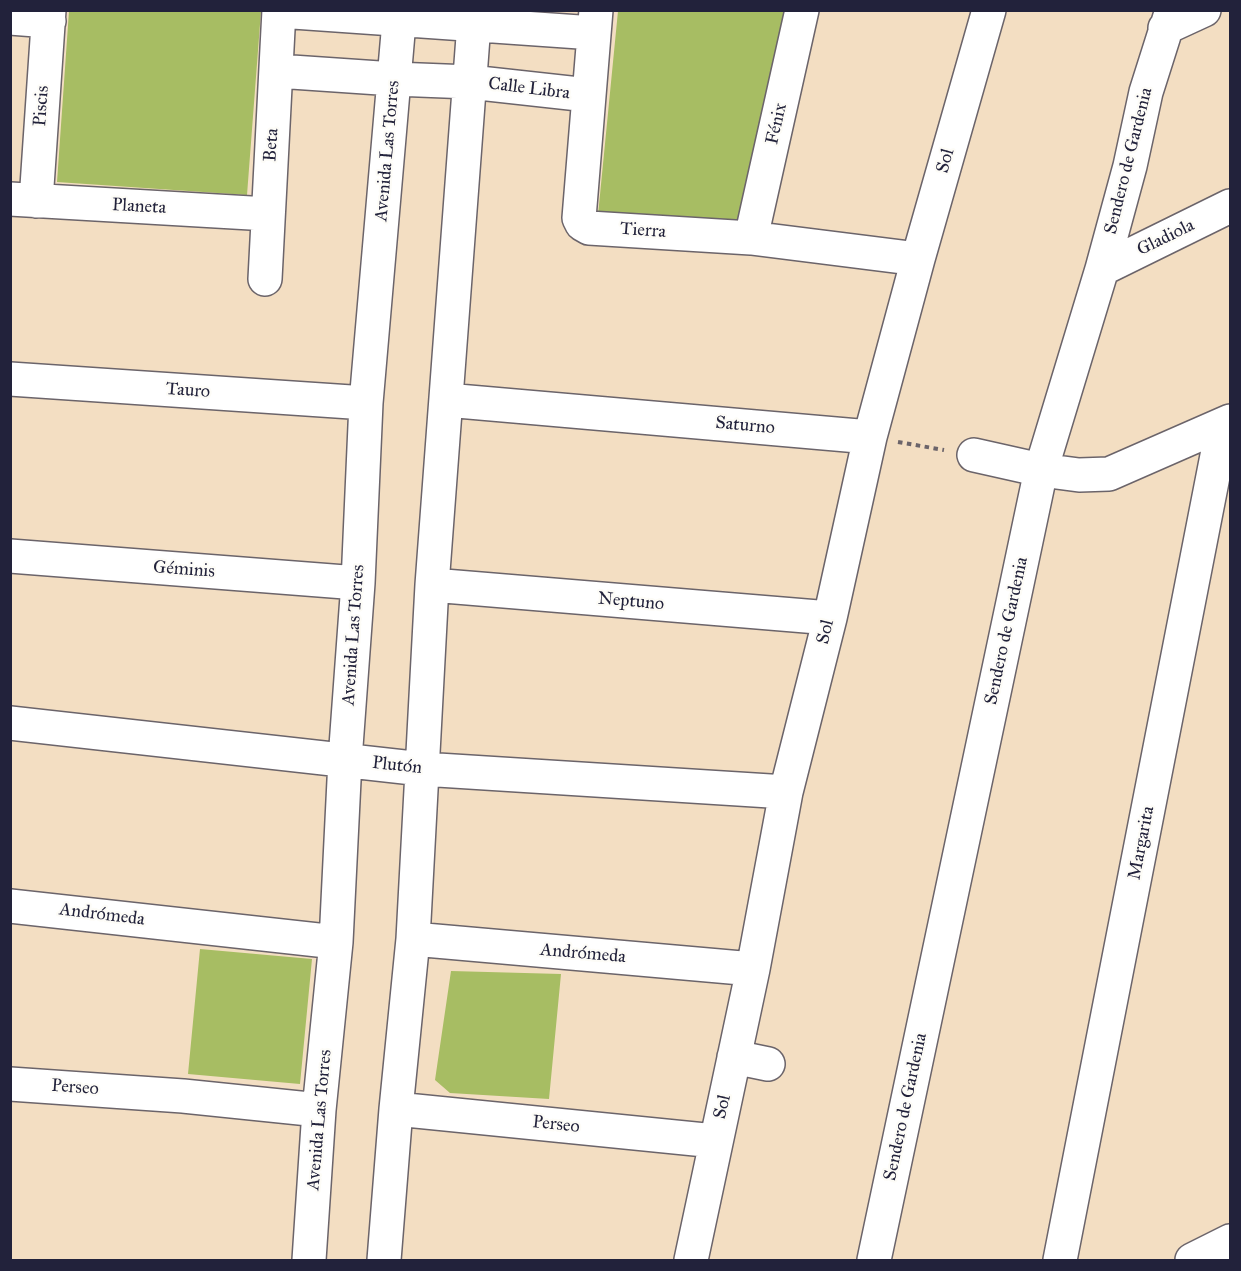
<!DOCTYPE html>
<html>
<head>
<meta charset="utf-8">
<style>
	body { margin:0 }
	#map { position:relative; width:1241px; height:1271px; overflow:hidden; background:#f3dec2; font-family:"IM FELL Great Primer",serif }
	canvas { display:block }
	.frame { position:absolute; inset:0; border:12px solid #22223b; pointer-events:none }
</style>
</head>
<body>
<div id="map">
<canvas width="1241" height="1271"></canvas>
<div class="frame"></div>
</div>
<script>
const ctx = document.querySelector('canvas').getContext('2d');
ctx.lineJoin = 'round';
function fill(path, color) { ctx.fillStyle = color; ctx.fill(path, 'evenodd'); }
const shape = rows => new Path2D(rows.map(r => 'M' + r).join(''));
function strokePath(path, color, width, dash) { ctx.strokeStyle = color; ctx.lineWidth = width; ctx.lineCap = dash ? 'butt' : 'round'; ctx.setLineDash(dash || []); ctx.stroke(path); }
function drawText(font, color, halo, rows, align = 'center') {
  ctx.font = font + ' "IM FELL Great Primer",serif'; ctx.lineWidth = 4.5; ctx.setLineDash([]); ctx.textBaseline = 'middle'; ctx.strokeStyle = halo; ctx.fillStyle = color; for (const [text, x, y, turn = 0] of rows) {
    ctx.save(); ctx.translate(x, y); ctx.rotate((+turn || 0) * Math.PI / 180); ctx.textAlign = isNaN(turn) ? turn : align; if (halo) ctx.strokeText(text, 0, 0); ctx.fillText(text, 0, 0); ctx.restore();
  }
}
fill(shape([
	[69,11,261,11,247,195,57,182],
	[618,11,786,11,738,227,598,215],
	[200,949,312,959,300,1084,188,1074],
	[451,971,561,974,549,1099,450,1093,435,1080]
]), '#a7bd63');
const minor = shape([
	[596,10,579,218,582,224,589,228,751,238,918,259],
	[279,11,594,33],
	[10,18,49,21],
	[1165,28,1204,10],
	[277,71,394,79,470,82,588,95],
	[10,199,268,214],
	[36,201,49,10],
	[751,238,802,10],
	[1102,269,1230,206],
	[265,279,279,10],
	[10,379,366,403],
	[446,400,870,437],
	[974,455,1041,470,1079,475,1109,474,1230,421],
	[10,556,358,583],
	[432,585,830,618],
	[10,723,422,769,786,792],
	[10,906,336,942],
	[413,939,753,969],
	[734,1057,768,1064],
	[10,1084,183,1096,319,1110],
	[396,1109,715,1141],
	[309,1260,319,1110,336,942,345,760,358,583,366,403,400,10],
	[384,1260,396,1109,413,939,432,585,475,10],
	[691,1260,753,969,786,792,830,618,870,437,918,259,989,10],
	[874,1260,1041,470,1102,269,1130,166,1146,92,1172,10],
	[1060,1260,1223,425],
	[1192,1260,1230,1241]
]);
strokePath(minor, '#6b646a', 36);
strokePath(shape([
	[898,442,944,450]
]), '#6b646a', 4, [4.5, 4.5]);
strokePath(minor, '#fff', 33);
drawText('18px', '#22223b', '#fdfcf7', [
	["Calle Libra",529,89,7],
	["Piscis",42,106,-86],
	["Fénix",777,124,-77],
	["Beta",272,145,-86],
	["Avenida Las Torres",388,151,-85],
	["Sol",946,161,-74],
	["Sendero de Gardenia",1129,161,-76],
	["Planeta",139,207,3],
	["Tierra",643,231,4],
	["Gladiola",1166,238,-26],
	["Tauro",188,391,4],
	["Saturno",745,426,5],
	["Géminis",184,570,4],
	["Neptuno",631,602,5],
	["Sendero de Gardenia",1007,631,-78],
	["Sol",826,632,-76],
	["Avenida Las Torres",354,635,-86],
	["Plutón",397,766,6],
	["Margarita",1142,843,-79],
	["Andrómeda",102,915,7],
	["Andrómeda",583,954,5],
	["Perseo",75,1088,4],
	["Sol",723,1107,-77],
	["Sendero de Gardenia",906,1107,-78],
	["Avenida Las Torres",320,1120,-85],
	["Perseo",556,1125,6]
]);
</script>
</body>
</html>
